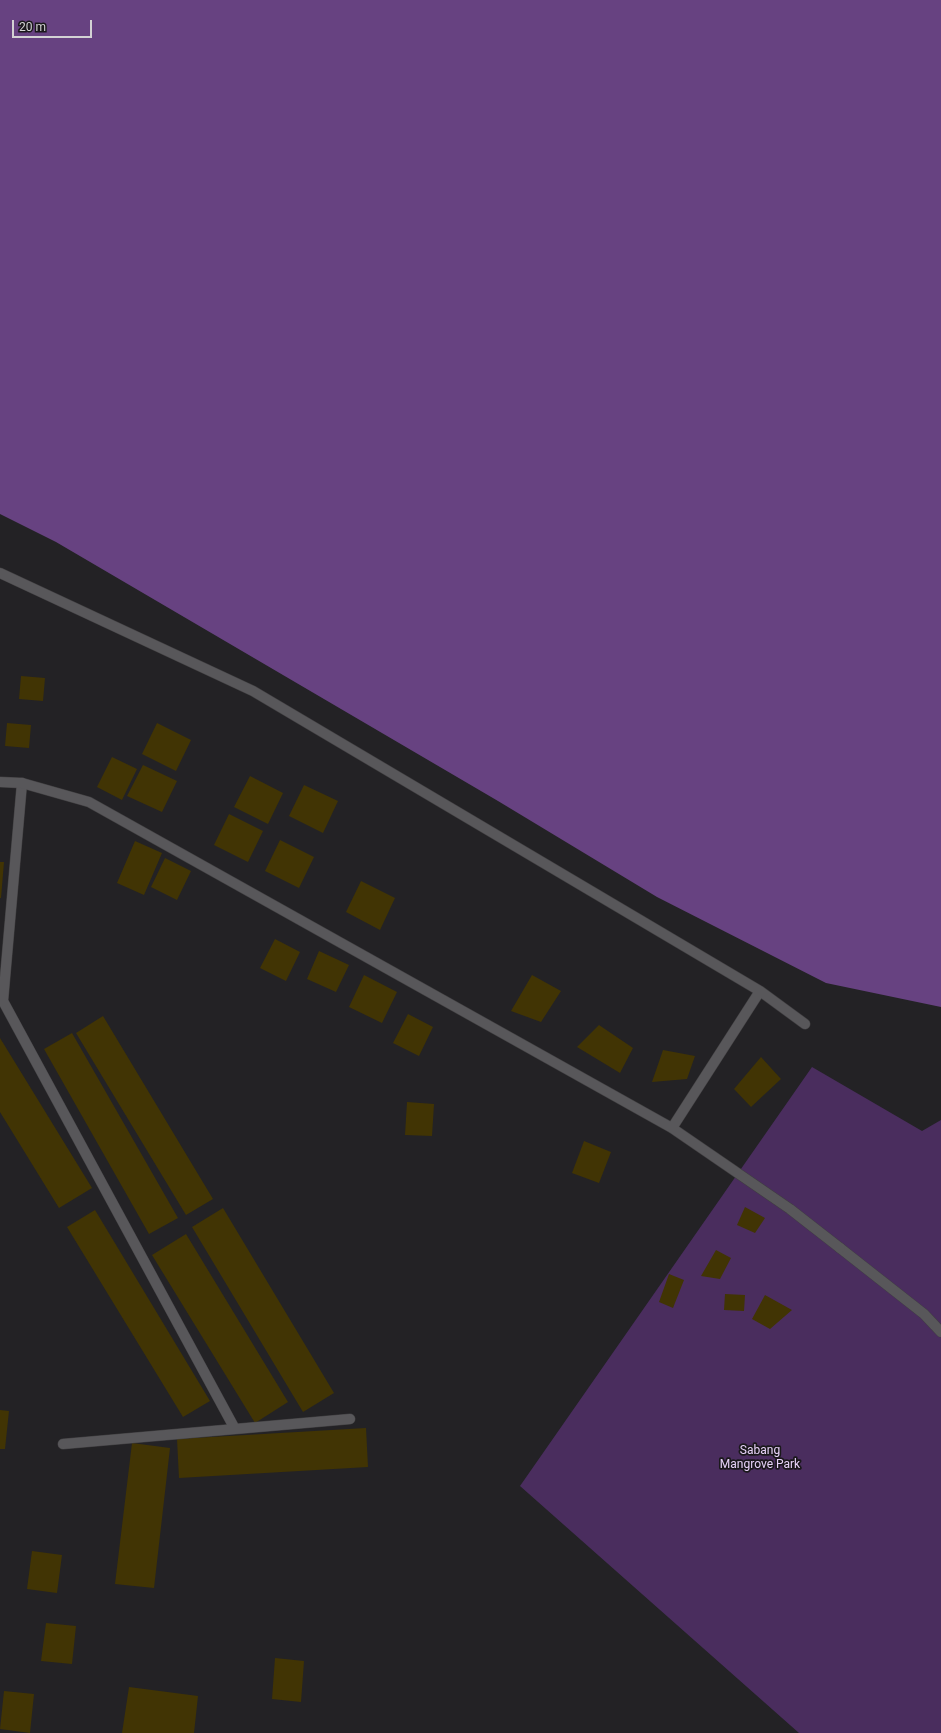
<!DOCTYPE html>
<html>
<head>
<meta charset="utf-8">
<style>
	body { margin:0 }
	#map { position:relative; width:941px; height:1733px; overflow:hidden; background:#232225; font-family:Roboto,sans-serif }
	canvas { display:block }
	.scale { position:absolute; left:12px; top:20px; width:80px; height:18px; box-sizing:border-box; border:2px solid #d3d2d4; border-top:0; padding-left:5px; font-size:12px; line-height:14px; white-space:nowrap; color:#d3d2d4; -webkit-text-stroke:3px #1a181b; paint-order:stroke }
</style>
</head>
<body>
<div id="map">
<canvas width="941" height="1733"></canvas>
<div class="scale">20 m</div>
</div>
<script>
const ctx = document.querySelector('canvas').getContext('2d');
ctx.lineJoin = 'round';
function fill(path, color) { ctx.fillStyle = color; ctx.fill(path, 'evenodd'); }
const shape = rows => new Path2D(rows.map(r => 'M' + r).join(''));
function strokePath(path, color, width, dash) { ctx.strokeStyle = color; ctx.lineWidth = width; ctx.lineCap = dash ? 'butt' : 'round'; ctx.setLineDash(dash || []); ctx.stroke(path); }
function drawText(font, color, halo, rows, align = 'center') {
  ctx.font = font + ' Roboto,sans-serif'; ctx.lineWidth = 3.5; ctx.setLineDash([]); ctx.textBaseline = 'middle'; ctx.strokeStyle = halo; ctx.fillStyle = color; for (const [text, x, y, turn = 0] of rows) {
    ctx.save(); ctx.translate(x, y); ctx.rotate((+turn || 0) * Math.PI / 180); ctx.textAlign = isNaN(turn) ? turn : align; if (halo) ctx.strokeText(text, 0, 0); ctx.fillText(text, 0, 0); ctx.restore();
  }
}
fill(shape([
	[812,1067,922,1131,941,1120,941,1733,799,1733,520,1486]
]), '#4a2d5e');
fill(shape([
	[0,0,941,0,941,1007,826,983,657,897,498,801,56,542,0,514]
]), '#674281');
fill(shape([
	[21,676,45,678,43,701,19,699],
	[7,723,31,725,29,748,5,746],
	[157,723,191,740,176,771,142,754],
	[112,757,137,769,122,800,97,787],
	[143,765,177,781,162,812,127,796],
	[250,776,283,793,268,824,234,807],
	[304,785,338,801,323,833,289,816],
	[229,814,263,831,248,862,214,845],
	[280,840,314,857,299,888,265,871],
	[135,841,162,853,144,895,117,883],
	[165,858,191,871,177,900,151,887],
	[0,862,4,862,1,898,0,898],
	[361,881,395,898,380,930,346,912],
	[275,939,300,952,286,981,260,968],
	[319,951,349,965,336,992,307,979],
	[364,975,397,992,382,1023,349,1007],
	[532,975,561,991,541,1022,511,1011],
	[408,1014,433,1027,419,1056,393,1043],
	[103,1016,213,1199,186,1215,76,1033],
	[599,1025,633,1048,620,1073,577,1047],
	[72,1033,178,1218,149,1234,44,1049],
	[0,1038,92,1188,59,1208,0,1112],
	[663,1050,695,1056,687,1079,652,1082],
	[761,1057,781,1079,751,1107,734,1089],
	[407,1102,434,1104,432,1136,405,1135],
	[584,1141,611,1152,599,1183,572,1173],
	[745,1207,765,1218,755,1233,737,1225],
	[223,1208,334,1393,303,1412,192,1227],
	[95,1210,210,1401,183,1417,67,1227],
	[186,1234,288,1402,255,1423,152,1255],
	[716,1250,731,1258,720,1279,701,1276],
	[669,1274,684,1280,673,1308,659,1302],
	[725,1294,745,1295,744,1311,724,1310],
	[765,1295,792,1310,770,1329,752,1319],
	[0,1410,9,1411,5,1449,0,1449],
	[366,1428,368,1467,179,1478,177,1439],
	[132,1443,170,1448,154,1588,115,1584],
	[32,1551,62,1555,57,1593,27,1589],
	[46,1623,76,1626,72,1664,41,1661],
	[275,1658,304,1661,301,1702,272,1699],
	[129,1687,198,1696,194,1733,122,1733],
	[4,1691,34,1694,30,1733,0,1729]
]), '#413404');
const service = shape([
	[22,783,3,1001,235,1429],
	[840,1248,924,1314,941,1332],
	[63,1444,350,1419]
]);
const minor = shape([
	[0,573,253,691,760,991,805,1024],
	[0,782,22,783,89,802,672,1128,790,1209,840,1248],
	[672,1128,760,991]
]);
strokePath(service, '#403f41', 11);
strokePath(minor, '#403f41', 11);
strokePath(service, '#58575a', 10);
strokePath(minor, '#58575a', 10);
drawText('12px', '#e7d2f8', '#1a181b', [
	["Sabang",760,1451],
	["Mangrove Park",760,1465]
]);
</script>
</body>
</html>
